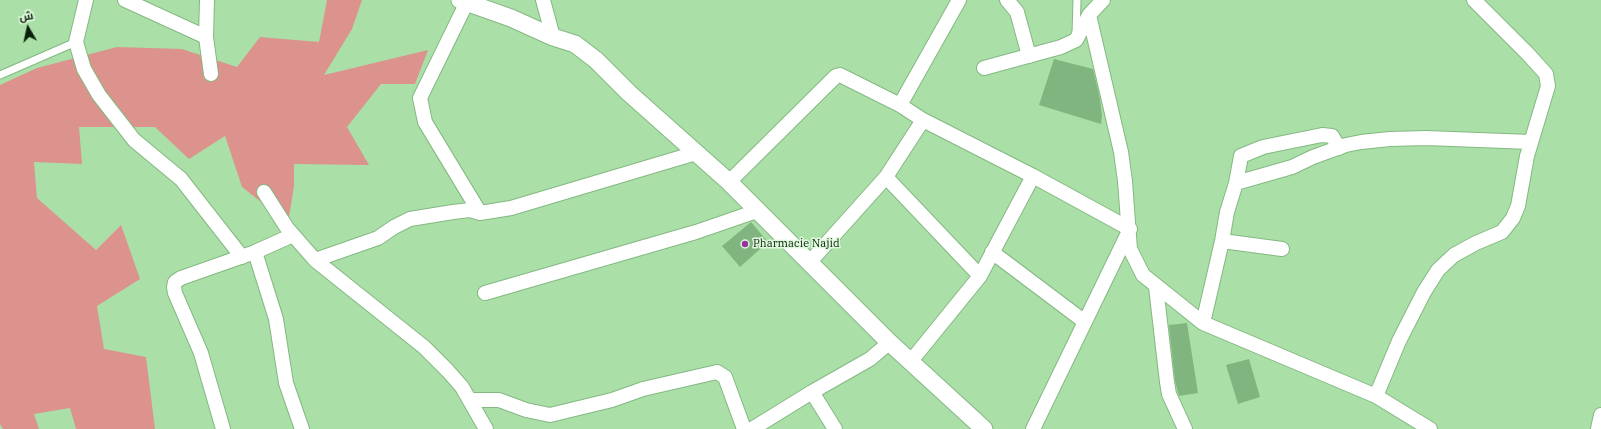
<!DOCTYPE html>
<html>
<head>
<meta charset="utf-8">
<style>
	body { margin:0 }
	#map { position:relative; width:1601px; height:429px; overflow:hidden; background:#aae0a8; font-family:"IBM Plex Serif",Cairo,serif }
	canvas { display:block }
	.north { position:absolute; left:8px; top:8px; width:40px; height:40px; -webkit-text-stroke:3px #def9dc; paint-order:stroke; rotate:351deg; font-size:11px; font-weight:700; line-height:16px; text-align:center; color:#0b200b }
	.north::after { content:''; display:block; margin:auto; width:14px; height:18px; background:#0b200b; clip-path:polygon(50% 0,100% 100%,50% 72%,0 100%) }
</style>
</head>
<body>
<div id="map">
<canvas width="1601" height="429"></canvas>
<div class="north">ش</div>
</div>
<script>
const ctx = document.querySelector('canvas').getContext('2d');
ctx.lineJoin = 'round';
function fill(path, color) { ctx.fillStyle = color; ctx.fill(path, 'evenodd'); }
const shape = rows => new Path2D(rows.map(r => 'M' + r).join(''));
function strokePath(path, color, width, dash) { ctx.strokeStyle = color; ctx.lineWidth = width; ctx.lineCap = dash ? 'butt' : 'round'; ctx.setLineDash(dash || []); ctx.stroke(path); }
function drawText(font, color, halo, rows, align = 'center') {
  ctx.font = font + ' "IBM Plex Serif",serif'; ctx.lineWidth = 3; ctx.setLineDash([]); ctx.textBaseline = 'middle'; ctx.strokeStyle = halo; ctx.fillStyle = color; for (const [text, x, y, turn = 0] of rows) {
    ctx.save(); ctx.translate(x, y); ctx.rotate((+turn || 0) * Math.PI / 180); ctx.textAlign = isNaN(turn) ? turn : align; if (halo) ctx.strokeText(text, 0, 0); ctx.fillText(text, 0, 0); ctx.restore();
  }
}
fill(shape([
	[327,0,362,0,352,29,324,75,428,50,415,84,381,84,347,127,369,165,294,164,294,186,288,223,242,187,225,136,189,159,155,127,79,127,82,164,34,162,37,198,96,250,121,225,140,279,97,306,104,349,146,357,155,429,76,429,70,408,34,414,39,429,3,429,0,424,0,85,37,68,117,47,182,49,237,67,260,37,319,42]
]), '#dc928d');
fill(shape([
	[1054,59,1093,69,1100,99,1102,116,1101,124,1039,105],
	[751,222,768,242,740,267,722,246],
	[1187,323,1198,393,1179,396,1175,381,1169,325],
	[1249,359,1260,397,1238,404,1226,365]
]), '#81b57f');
const service = shape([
	[1076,34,1077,0],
	[0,75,76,42]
]);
const minor = shape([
	[86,0,76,42,84,69,99,95,134,140,181,179,242,257],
	[125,0,206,37],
	[207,0,206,37,211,74],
	[543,0,553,37],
	[1007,0,1017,12,1029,56],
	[467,2,420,98,425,122,480,213],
	[1089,15,1121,152,1125,181,1130,249,1143,275,1203,323,1376,396,1430,429],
	[984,68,1061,47,1076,40,1089,15,1103,0],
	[900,105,959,0],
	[886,177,980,276],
	[729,182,836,76,840,75,900,105,923,120,1033,176,1130,229],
	[1236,183,1241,156,1263,147,1322,135,1332,136,1339,148],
	[264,192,287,228,315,260,424,347,448,371,462,387,486,429],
	[1222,241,1282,249],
	[255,252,276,319,286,383,302,429],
	[992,252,1085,322],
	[315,260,378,238,394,227,410,219,453,212,470,210,480,213,511,208,696,153],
	[809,263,886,177,923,120],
	[1156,287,1167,382,1169,394,1185,429],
	[485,293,696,232,757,211],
	[1203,323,1222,241,1227,212,1236,183,1292,167,1313,157,1346,145,1361,142,1390,139,1426,138,1531,142],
	[911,361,980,276,1033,176],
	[812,392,835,429],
	[1376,396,1399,341,1424,292,1438,270,1454,255,1476,243,1502,232,1513,218,1518,206,1527,156,1548,86,1546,74,1528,54,1474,0],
	[470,400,499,400,526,410,550,415,612,400,643,389,717,372,725,377,744,429],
	[223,429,201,353,175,293,174,287,175,282,181,278,255,252,293,235],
	[752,429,812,392,870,359,883,348,888,341],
	[1033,429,1129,231],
	[1598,429,1601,415]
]);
const tertiary = shape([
	[460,0,511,18,553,37,575,44,596,60,629,93,729,182,888,341,984,429]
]);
strokePath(service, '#84b882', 9);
strokePath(minor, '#84b882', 16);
strokePath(tertiary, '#84b882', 19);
strokePath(service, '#fff', 7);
strokePath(minor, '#fff', 14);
strokePath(tertiary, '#fff', 17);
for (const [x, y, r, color] of [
	[745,244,4,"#95369f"]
]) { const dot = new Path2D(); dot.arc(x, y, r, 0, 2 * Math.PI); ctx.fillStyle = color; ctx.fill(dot); strokePath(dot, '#def9dc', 1.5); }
drawText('11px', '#0b200b', '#def9dc', [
	["Pharmacie Najid",753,244]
], 'left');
</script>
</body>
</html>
